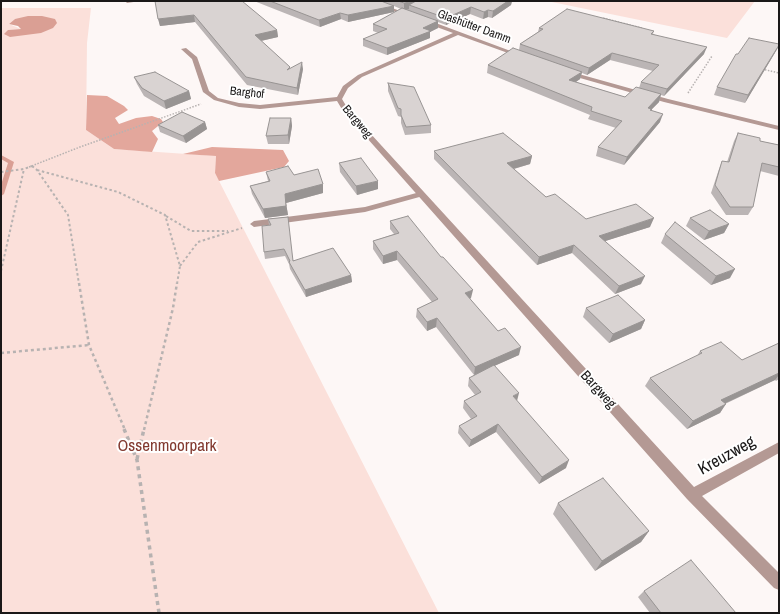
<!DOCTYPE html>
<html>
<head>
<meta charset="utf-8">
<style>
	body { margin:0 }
	#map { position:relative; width:780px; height:614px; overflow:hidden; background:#fdf7f6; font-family:"Archivo Narrow",sans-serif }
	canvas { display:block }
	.frame { position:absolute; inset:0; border:2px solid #1a1818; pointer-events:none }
</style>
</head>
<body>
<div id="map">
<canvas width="780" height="614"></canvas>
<div class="frame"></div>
</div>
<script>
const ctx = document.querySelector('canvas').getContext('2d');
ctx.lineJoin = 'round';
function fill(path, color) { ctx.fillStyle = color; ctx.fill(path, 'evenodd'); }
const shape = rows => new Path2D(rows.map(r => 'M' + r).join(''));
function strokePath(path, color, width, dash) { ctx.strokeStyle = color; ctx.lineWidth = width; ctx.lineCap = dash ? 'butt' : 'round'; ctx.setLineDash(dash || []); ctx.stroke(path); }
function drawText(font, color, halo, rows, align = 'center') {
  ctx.font = font + ' "Archivo Narrow",sans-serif'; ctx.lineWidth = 4; ctx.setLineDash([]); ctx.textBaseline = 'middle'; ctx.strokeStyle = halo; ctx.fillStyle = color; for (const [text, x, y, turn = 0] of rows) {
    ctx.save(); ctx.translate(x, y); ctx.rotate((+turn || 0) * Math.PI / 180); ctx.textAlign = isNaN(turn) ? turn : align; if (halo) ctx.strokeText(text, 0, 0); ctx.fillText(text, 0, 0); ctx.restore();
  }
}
fill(shape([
	[547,1,755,1,727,38],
	[1,8,91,8,87,43,86,130,114,149,216,156,215,173,439,613,1,613],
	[15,19,41,33,8,30,21,29,9,24]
]), '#fbe0da');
fill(shape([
	[87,95,107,96,124,106,128,110,115,118,119,124,136,118,152,116,161,119,163,122,152,131,158,139,152,152,114,149,86,130],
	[212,147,283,150,289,161,284,167,219,181,215,173,216,156,183,154]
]), '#e3a79c');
fill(shape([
	[28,16,42,16,55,19,57,23,53,28,41,33,10,37,4,34,8,30,21,29,18,26,9,24,15,19]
]), '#da9f94');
fill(shape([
	[1,155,14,162,4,194,1,196,1,185,8,163,1,159,1,155]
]), '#da9f94');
strokePath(shape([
	[601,20,603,18,642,28],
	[762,69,779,73],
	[688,93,712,56],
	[32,166,33,167],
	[29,167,80,147,201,104]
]), '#b7b2b1', 1.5, [1.5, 1.5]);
strokePath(shape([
	[32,166,37,170,68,215,79,284],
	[37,170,118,192,165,215,180,266,177,284],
	[1,172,24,169,32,166],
	[166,216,191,231,228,231],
	[180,266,198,242,242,228],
	[1,271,24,169]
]), '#b7b2b1', 2, [2.5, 2.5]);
strokePath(shape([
	[79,283,89,345,125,430],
	[1,353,89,345],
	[144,430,173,308,177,283]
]), '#b7b2b1', 2.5, [3, 3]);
strokePath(shape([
	[124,429,137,460,159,613],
	[137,459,144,429]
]), '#b7b2b1', 3.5, [4, 4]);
fill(shape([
	[420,192,424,194,423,196,365,212,254,227,250,224,254,221,365,207,420,192]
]), '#b49994');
fill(shape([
	[125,1,140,1,127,3,125,1],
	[368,1,374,1,413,16,408,17,368,1],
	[425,19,524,56,519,57,458,35,362,77,348,88,342,99,348,109,694,487,779,442,779,453,702,496,779,573,779,590,774,588,687,499,343,111,337,101,260,109,239,107,214,100,203,92,192,59,181,49,186,48,197,57,209,91,218,98,239,103,260,105,337,97,343,86,358,75,453,33,423,22,422,21,425,19],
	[568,71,668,99,779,126,779,130,664,102,566,74,565,73,568,71]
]), '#b49994');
fill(shape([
	[155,1,277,30,278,37,261,41,290,68,303,69,298,95,247,85,195,22,160,26],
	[254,1,512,1,511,5,492,18,488,17,483,19,470,14,446,25,438,22,438,28,430,32,430,38,387,55,363,46,363,39,378,33,373,31,373,24,401,9,394,6,394,12,348,22,341,19,320,27],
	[539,28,654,31,653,34,704,54,664,96,661,95,659,102,652,109,651,111,660,122,624,165,596,156,598,147,616,128,588,119,590,115,487,73,488,65,519,50,520,44,538,32],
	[610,60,653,71,641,82,639,88,625,97,576,82,580,79,582,73,587,75],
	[779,46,776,51,745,103,714,95,717,87],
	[134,77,189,91,191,99,166,109,144,96,137,84],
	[388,83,431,125,431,133,405,135,401,123,401,117,398,116,388,91],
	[291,118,292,126,289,144,268,144,266,136],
	[205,122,207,129,186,143,160,132,158,125],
	[738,133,760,141,779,145,779,176,760,171,753,207,748,215,726,215,711,193,719,169,722,161,727,162,734,141],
	[434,151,532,156,530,164,514,169,546,197,586,219,650,227,605,241,641,284,615,294,572,253,537,265,434,159],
	[339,163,378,189,357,195,340,172],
	[266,172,294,175,323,184,323,193,286,203,288,215,265,218,252,194,250,186,268,181],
	[690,218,729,224,724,233,704,240,686,226],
	[268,219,293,260,351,275,352,282,306,297,290,269,289,264,285,256,265,259,264,252,269,225],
	[390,221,471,298,470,299,519,355,494,366,517,401,566,468,539,484,496,432,469,447,458,433,459,426,471,419,463,408,464,401,475,395,468,386,469,378,480,372,474,375,436,327,427,331,416,317,417,309,432,302,397,260,383,264,373,249,373,241,394,234,390,229],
	[665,234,730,278,711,285,661,243],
	[586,308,645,320,641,329,609,343,583,317],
	[779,343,779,379,776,381,775,380,725,404,720,413,687,429,645,386,650,378,697,356,700,351,742,360],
	[558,503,649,531,641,542,595,571,553,514],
	[644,591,736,613,650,613,638,597]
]), '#bbb5b5');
fill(shape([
	[417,1,409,5,409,9,404,10,404,3],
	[508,1,512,1,511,5,492,18,493,11],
	[394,6,394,12,348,22,348,15],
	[471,7,470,14,446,25,446,18],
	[488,10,488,17,483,19,484,12],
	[340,13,341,19,320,27,319,20],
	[194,15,195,22,160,26,158,19],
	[438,21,438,28,430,32,430,38,387,55,387,48,423,28],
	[277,30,278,37,256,42,255,35],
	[779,45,776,51,745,103,748,95],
	[707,47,704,54,664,96,667,89],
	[612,53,610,60,587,75,589,68],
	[302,62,303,69,298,95,297,88],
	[582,72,580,79,567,88,569,80],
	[189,91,191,99,166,109,164,101],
	[661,94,659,102,652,109,649,117,648,108],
	[663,114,660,122,624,165,627,157],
	[291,118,292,126,289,144,288,135],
	[205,122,207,129,186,143,183,136],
	[532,156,530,164,506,171,507,163],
	[378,181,378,189,357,195,356,186],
	[323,184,323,193,286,203,288,215,265,218,263,209,285,194],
	[654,218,650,227,596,244,599,236],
	[729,224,724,233,704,240,709,231],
	[574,245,572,253,537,265,539,257],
	[397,251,397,260,383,264,383,256],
	[735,269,730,278,711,285,716,276],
	[351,275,352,282,306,297,305,290],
	[645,276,641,284,615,294,619,286],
	[473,290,471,298,464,301,465,293],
	[437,318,436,327,427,331,427,322],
	[645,320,641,329,609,343,613,334],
	[521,347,519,355,474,375,475,367],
	[779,373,779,375,775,380,715,408,721,400],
	[519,393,517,401,513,396],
	[726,404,720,413,687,429,693,421],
	[498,424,496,432,469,447,471,440],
	[569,460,566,468,539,484,542,477],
	[649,531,641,542,595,571,602,561]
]), '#989493');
const building = shape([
	[155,1,242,1,277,30,255,35,290,67,287,70,302,62,297,88,246,77,194,15,158,19,155,1],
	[270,1,381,1,394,6,348,15,340,13,319,20,270,1],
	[398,1,416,1,404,3,398,1],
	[416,1,508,1,493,11,488,10,484,12,471,7,446,18,409,5,416,1],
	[402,8,438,21,423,28,431,31,387,48,363,39,387,29,373,24,402,8],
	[567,9,654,31,651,34,707,47,667,89,641,82,659,65,612,53,589,68,520,44,543,29,539,28,567,9],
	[749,38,779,44,779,45,748,95,717,87,736,54,738,54,749,38],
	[513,48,582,72,569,80,625,97,636,87,661,94,648,108,652,109,650,110,663,114,627,157,598,147,622,121,591,111,592,107,488,65,513,48],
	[155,72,189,91,164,101,142,88,134,77,155,72],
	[388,83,414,87,431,125,406,127,401,115,401,109,398,108,388,83],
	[182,112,205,122,183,136,158,125,182,112],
	[270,118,291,118,288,135,266,136,270,118],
	[503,133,532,156,507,163,546,197,555,194,586,219,636,204,654,218,599,236,645,276,619,286,574,245,539,257,434,151,503,133],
	[738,133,760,138,760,141,779,145,779,167,762,163,753,207,730,207,715,185,722,161,729,162,738,133],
	[361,158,378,181,356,186,339,163,361,158],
	[288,166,294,175,318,169,323,184,285,194,286,206,263,209,250,186,270,181,266,172,288,166],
	[710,210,729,224,709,231,690,218,710,210],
	[408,216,441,257,443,257,473,290,465,293,498,331,505,328,521,347,475,367,437,318,427,322,417,309,438,299,397,251,383,256,373,241,399,233,390,221,408,216],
	[288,217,293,261,333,248,351,275,305,290,289,262,290,261,284,249,264,252,262,226,271,225,268,219,288,217],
	[675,222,735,269,716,276,665,234,675,222],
	[618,295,645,320,613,334,586,308,618,295],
	[721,342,742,360,779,343,779,373,721,400,726,404,693,421,650,378,702,353,700,351,721,342],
	[494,365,519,393,513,396,569,460,542,477,498,424,471,440,459,426,477,416,464,401,481,392,469,378,494,365],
	[603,478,649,531,602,561,558,503,603,478],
	[691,560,736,613,661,613,644,591,691,560]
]);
fill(building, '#d9d3d2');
strokePath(building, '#989493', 1);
drawText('12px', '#1a1818', '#fff', [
	["Glashütter Damm",474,27,20],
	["Barghof",247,93,6],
	["Bargweg",357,122,50]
]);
drawText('14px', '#1a1818', '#fff', [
	["Bargweg",598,390,48]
]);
drawText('17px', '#82392f', '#fff', [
	["Ossenmoorpark",167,446]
]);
drawText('17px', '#1a1818', '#fff', [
	["Kreuzweg",727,456,-29]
]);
</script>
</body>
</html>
